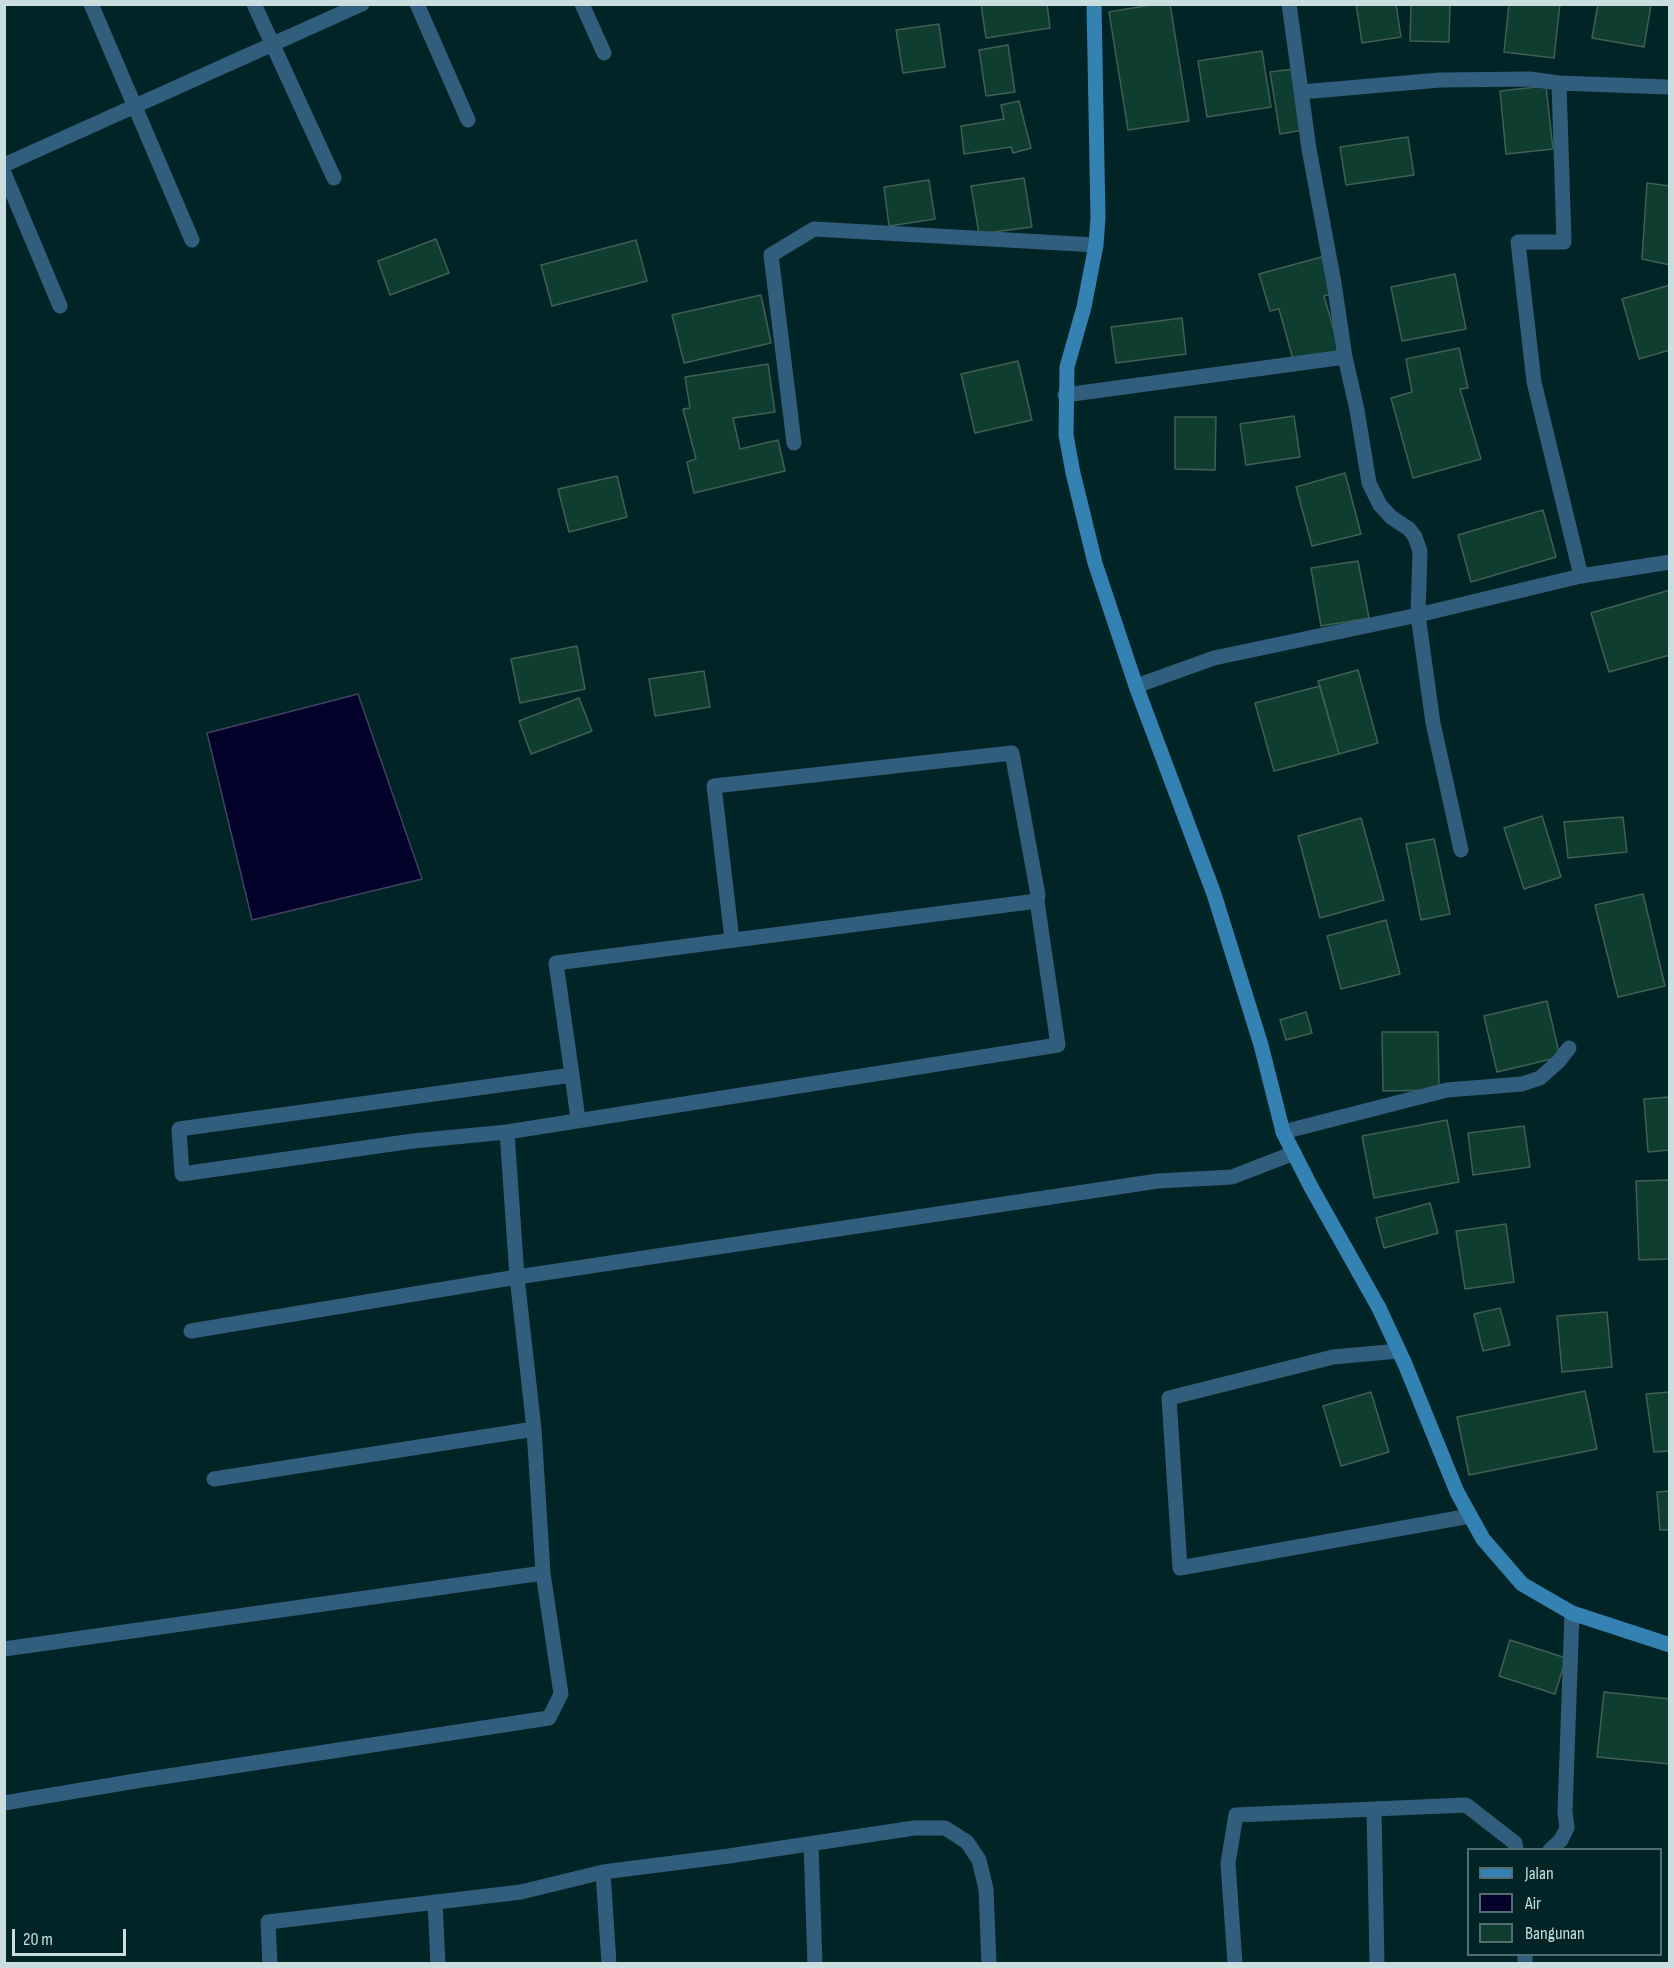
<!DOCTYPE html>
<html>
<head>
<meta charset="utf-8">
<style>
	body { margin:0 }
	#map { position:relative; width:1674px; height:1968px; overflow:hidden; background:#012427; font-family:"Sofia Sans Condensed",sans-serif }
	canvas { display:block }
	.frame { position:absolute; inset:0; border:6px solid #cbdedf; pointer-events:none }
	.legend { position:absolute; left:1467px; top:1848px; width:195px; height:108px; box-sizing:border-box; background:#012427; border:2px solid #526e71; margin:0; padding:8px 10px; list-style:none; font-size:18px; color:#cbdedf }
	.legend li { display:flex; align-items:center; gap:12px; height:30px }
	.legend b { width:30px; border:2px solid #526e71 }
	.scale { position:absolute; left:12px; top:1929px; width:114px; height:27px; box-sizing:border-box; border:3px solid #cbdedf; border-top:0; padding-left:8px; font-size:18px; line-height:21px; white-space:nowrap; color:#cbdedf; -webkit-text-stroke:4px #012427; paint-order:stroke }
</style>
</head>
<body>
<div id="map">
<canvas width="1674" height="1968"></canvas>
<div class="frame"></div>
<ul class="legend">
<li><b style="height:8px;background:#3382b1"></b>Jalan</li>
<li><b style="height:16px;background:#03002a"></b>Air</li>
<li><b style="height:16px;background:#0f3e30"></b>Bangunan</li>
</ul>
<div class="scale">20 m</div>
</div>
<script>
const ctx = document.querySelector('canvas').getContext('2d');
ctx.lineJoin = 'round';
function fill(path, color) { ctx.fillStyle = color; ctx.fill(path, 'evenodd'); }
const shape = rows => new Path2D(rows.map(r => 'M' + r).join(''));
function strokePath(path, color, width, dash) { ctx.strokeStyle = color; ctx.lineWidth = width; ctx.lineCap = dash ? 'butt' : 'round'; ctx.setLineDash(dash || []); ctx.stroke(path); }
const water = shape([
	[358,694,422,879,252,920,207,733,358,694]
]);
fill(water, '#03002a');
strokePath(water, '#3f4360', 1.5);
const building = shape([
	[981,4,1047,4,1050,28,986,38,981,4],
	[1156,4,1170,4,1189,121,1128,130,1109,12,1156,4],
	[1356,4,1396,4,1401,37,1362,43,1356,4],
	[1411,4,1450,4,1449,42,1410,41,1411,4],
	[1509,4,1560,4,1554,58,1504,52,1509,4],
	[1598,4,1651,5,1644,47,1592,38,1598,4],
	[939,24,945,67,903,73,896,30,939,24],
	[1008,45,1015,92,986,96,979,50,1008,45],
	[1262,51,1271,107,1207,117,1198,61,1262,51],
	[1294,69,1303,130,1280,134,1270,72,1294,69],
	[1546,86,1553,149,1506,154,1500,91,1546,86],
	[1019,101,1031,148,1013,153,1011,147,964,154,961,126,1004,119,1001,105,1019,101],
	[1408,137,1414,175,1346,185,1340,147,1408,137],
	[1024,178,1032,227,979,234,971,186,1024,178],
	[929,180,935,219,889,226,884,187,929,180],
	[1647,183,1670,186,1670,265,1642,259,1647,183],
	[436,239,449,273,390,295,378,261,436,239],
	[636,240,647,281,552,306,541,265,636,240],
	[1325,256,1335,293,1324,296,1340,351,1294,363,1279,309,1270,311,1259,274,1325,256],
	[1455,274,1466,329,1402,341,1391,287,1455,274],
	[1670,285,1670,350,1639,359,1622,299,1670,285],
	[761,295,771,343,684,363,672,315,761,295],
	[1182,318,1186,354,1116,363,1111,327,1182,318],
	[1459,348,1468,388,1460,389,1481,459,1413,478,1391,398,1412,392,1406,359,1459,348],
	[1018,361,1032,420,975,433,961,374,1018,361],
	[768,364,775,412,733,418,740,449,778,440,785,471,694,493,687,462,696,459,683,409,690,408,685,377,768,364],
	[1294,416,1300,457,1246,465,1240,424,1294,416],
	[1175,417,1216,417,1215,470,1175,469,1175,417],
	[1345,473,1361,534,1312,546,1296,487,1345,473],
	[617,476,627,517,569,532,558,489,617,476],
	[1543,510,1556,557,1471,582,1458,535,1543,510],
	[1358,561,1369,618,1321,626,1311,568,1358,561],
	[1670,590,1670,655,1609,672,1591,613,1670,590],
	[577,646,585,689,520,703,511,659,577,646],
	[1358,670,1378,743,1339,754,1318,681,1358,670],
	[704,671,710,707,655,716,649,679,704,671],
	[1320,686,1339,754,1274,771,1255,703,1320,686],
	[579,698,592,731,531,754,519,721,579,698],
	[1542,816,1561,877,1524,889,1504,828,1542,816],
	[1623,817,1627,852,1568,858,1564,822,1623,817],
	[1361,818,1384,900,1320,918,1298,836,1361,818],
	[1434,839,1450,914,1421,920,1406,844,1434,839],
	[1643,894,1665,986,1618,997,1595,905,1643,894],
	[1386,920,1400,974,1341,989,1327,936,1386,920],
	[1547,1001,1560,1057,1497,1072,1484,1016,1547,1001],
	[1306,1012,1312,1033,1286,1040,1280,1020,1306,1012],
	[1382,1032,1438,1032,1439,1090,1383,1091,1382,1032],
	[1670,1097,1670,1150,1648,1152,1644,1099,1670,1097],
	[1447,1120,1459,1182,1374,1198,1362,1136,1447,1120],
	[1524,1126,1530,1167,1473,1175,1468,1133,1524,1126],
	[1670,1180,1670,1259,1639,1260,1636,1181,1670,1180],
	[1430,1203,1438,1233,1384,1248,1376,1218,1430,1203],
	[1506,1224,1514,1282,1465,1289,1456,1231,1506,1224],
	[1500,1308,1510,1345,1483,1351,1474,1314,1500,1308],
	[1607,1312,1612,1367,1562,1372,1557,1316,1607,1312],
	[1585,1391,1597,1449,1469,1475,1457,1417,1585,1391],
	[1371,1392,1389,1452,1341,1466,1323,1406,1371,1392],
	[1670,1392,1670,1451,1654,1452,1646,1394,1670,1392],
	[1670,1491,1670,1530,1660,1530,1657,1492,1670,1491],
	[1510,1640,1566,1658,1555,1694,1499,1676,1510,1640],
	[1604,1692,1670,1699,1670,1764,1597,1757,1604,1692]
]);
fill(building, '#0f3e30');
strokePath(building, '#415f53', 1.5);
strokePath(shape([
	[1399,1351,1333,1357,1169,1398,1180,1568,1470,1516]
]), '#305e7c', 15);
strokePath(shape([
	[91,4,192,240],
	[254,4,334,178],
	[417,4,468,120],
	[582,4,604,53],
	[1289,4,1309,149,1334,283,1345,357,1357,410,1369,483,1380,505,1391,517,1409,529,1415,537,1420,551,1418,615,1433,723,1461,850],
	[1559,83,1564,242,1518,242,1534,382,1581,576],
	[1301,92,1440,80,1530,79,1559,83,1667,87],
	[4,165,362,4],
	[4,173,60,306],
	[1065,395,1345,357],
	[794,443,771,255,814,229,1096,245],
	[1136,686,1214,658,1418,615,1581,576,1670,562],
	[732,940,714,786,1012,753,1038,895,1037,901],
	[572,1075,179,1129,182,1174,413,1141,507,1132,1058,1045,1037,901,556,963,572,1075,578,1119],
	[1283,1132,1447,1090,1522,1084,1540,1078,1559,1061,1569,1048],
	[191,1331,517,1277,507,1132],
	[214,1479,534,1429],
	[4,1649,543,1573],
	[4,1803,142,1780,549,1718,561,1694,543,1573,534,1429,517,1277,1158,1181,1232,1177,1294,1153],
	[1374,1809,1377,1964],
	[811,1844,815,1964],
	[1550,1850,1561,1840,1567,1828,1565,1812,1572,1613],
	[603,1872,609,1964],
	[435,1902,438,1964],
	[1525,1954,1525,1964],
	[270,1964,268,1922,521,1892,603,1872,729,1856,914,1828,945,1828,967,1842,979,1860,986,1889,989,1964],
	[1235,1964,1228,1863,1236,1815,1466,1805,1515,1843,1516,1850]
]), '#305e7c', 15);
strokePath(shape([
	[1094,4,1098,218,1096,245,1084,307,1067,367,1066,435,1073,473,1095,563,1136,686,1214,894,1261,1045,1283,1132,1311,1187,1379,1308,1405,1364,1457,1492,1483,1539,1522,1584,1572,1613,1670,1645]
]), '#3382b1', 15);
</script>
</body>
</html>
